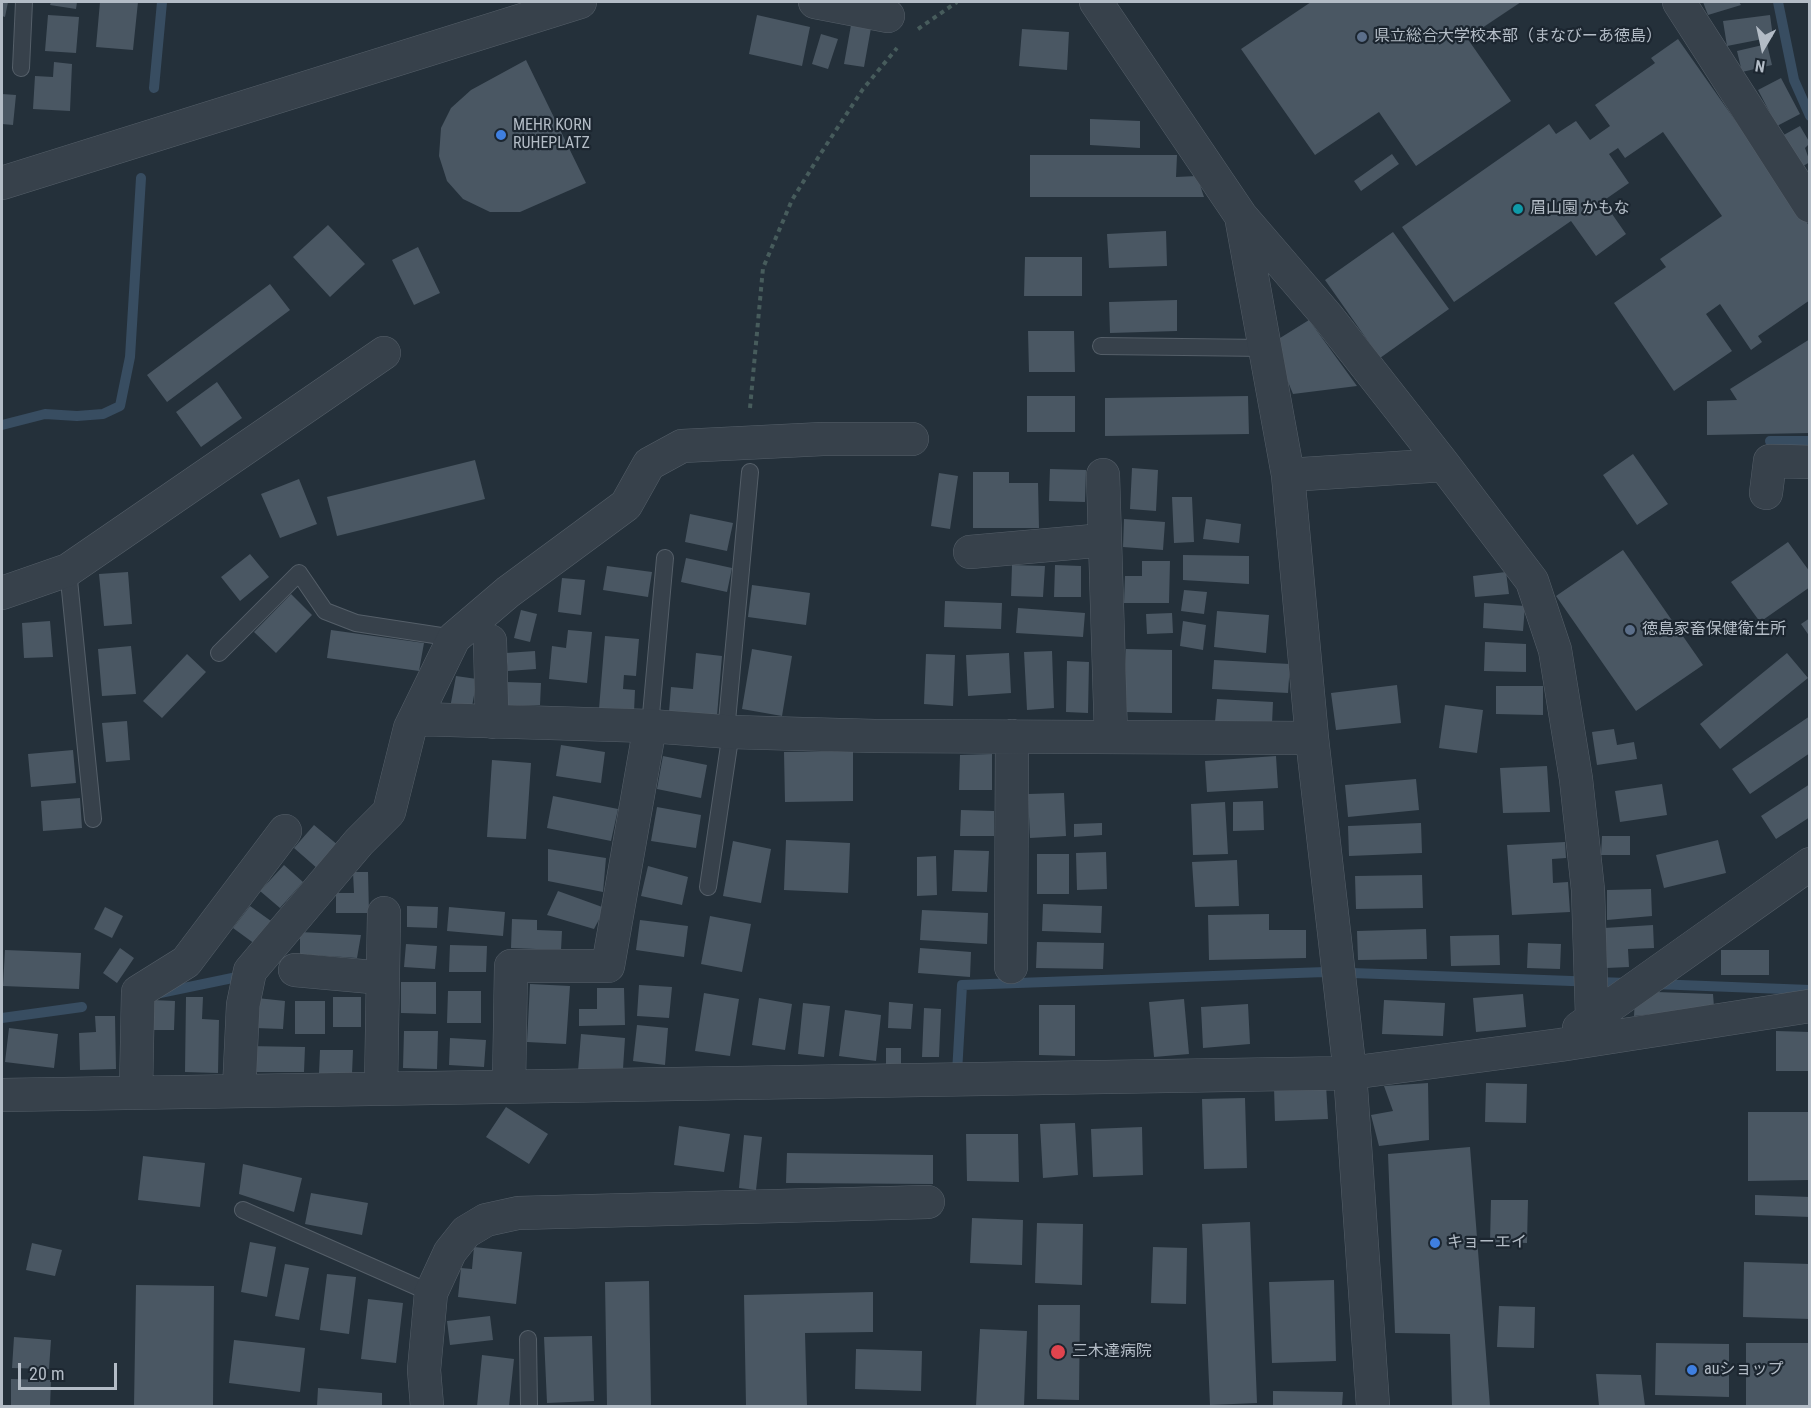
<!DOCTYPE html>
<html>
<head>
<meta charset="utf-8">
<style>
	body { margin:0 }
	#map { position:relative; width:1811px; height:1408px; overflow:hidden; background:#24303a; font-family:"Roboto Condensed",sans-serif }
	canvas { display:block }
	.frame { position:absolute; inset:0; border:3px solid #b3bcc6; pointer-events:none }
	.north { position:absolute; left:1733px; top:18px; width:60px; height:60px; -webkit-text-stroke:4px #1c2630; paint-order:stroke; rotate:189deg; font-size:16px; font-weight:700; line-height:24px; text-align:center; color:#b3bcc6 }
	.north::after { content:''; display:block; margin:auto; width:21px; height:27px; background:#b3bcc6; clip-path:polygon(50% 0,100% 100%,50% 72%,0 100%) }
	.scale { position:absolute; left:18px; top:1363px; width:99px; height:27px; box-sizing:border-box; border:3px solid #b3bcc6; border-top:0; padding-left:8px; font-size:18px; line-height:21px; white-space:nowrap; color:#b3bcc6; -webkit-text-stroke:4px #1c2630; paint-order:stroke }
</style>
</head>
<body>
<div id="map">
<canvas width="1811" height="1408"></canvas>
<div class="frame"></div>
<div class="north">N</div>
<div class="scale">20 m</div>
</div>
<script>
const ctx = document.querySelector('canvas').getContext('2d');
ctx.lineJoin = 'round';
const shape = rows => new Path2D(rows.map(r => 'M' + r).join(''));
function strokePath(path, color, width, dash) { ctx.strokeStyle = color; ctx.lineWidth = width; ctx.lineCap = dash ? 'butt' : 'round'; ctx.setLineDash(dash || []); ctx.stroke(path); }
function fill(path, color) { ctx.fillStyle = color; ctx.fill(path, 'evenodd'); }
function drawText(font, color, halo, rows, align = 'center') {
  ctx.font = font + ' "Roboto Condensed","Noto Sans JP",sans-serif'; ctx.lineWidth = 4.5; ctx.setLineDash([]); ctx.textBaseline = 'middle'; ctx.strokeStyle = halo; ctx.fillStyle = color; for (const [text, x, y, turn = 0] of rows) {
    ctx.save(); ctx.translate(x, y); ctx.rotate((+turn || 0) * Math.PI / 180); ctx.textAlign = isNaN(turn) ? turn : align; if (halo) ctx.strokeText(text, 0, 0); ctx.fillText(text, 0, 0); ctx.restore();
  }
}
strokePath(shape([
	[1778,2,1794,80,1810,116],
	[154,88,162,2],
	[2,425,45,414,77,416,103,414,120,406,130,357,141,178],
	[1770,441,1810,441],
	[1654,984,1810,990],
	[160,993,242,976],
	[2,1018,82,1007],
	[957,1073,962,985,1325,972,1626,983]
]), '#384d61', 10);
fill(shape([
	[2,2,8,2,5,17,2,16],
	[51,2,77,2,76,9,50,5],
	[100,2,138,2,133,50,96,47],
	[1311,2,1521,2,1467,38,1511,101,1416,166,1379,112,1315,155,1241,49],
	[1703,2,1739,2,1741,5,1708,15],
	[48,15,79,17,76,53,45,51],
	[757,15,810,27,802,66,749,54],
	[1770,15,1773,37,1727,46,1723,21],
	[851,25,871,28,864,67,844,64],
	[1022,29,1069,32,1067,70,1019,66],
	[821,34,838,39,828,69,812,64],
	[1678,39,1810,227,1810,300,1758,336,1762,342,1751,350,1720,304,1706,314,1732,351,1674,391,1614,303,1666,267,1660,259,1722,216,1663,132,1625,158,1618,148,1609,154,1629,183,1603,201,1626,234,1596,256,1571,221,1454,302,1402,227,1549,124,1556,134,1576,121,1590,140,1610,126,1595,105,1655,63,1651,58],
	[1767,44,1772,65,1742,72,1737,51],
	[526,60,586,183,520,212,490,212,463,199,447,181,439,156,441,128,451,108,471,90],
	[54,62,72,64,70,111,33,109,35,76,53,77],
	[1781,78,1800,114,1777,126,1758,90],
	[2,94,16,95,13,125,2,124],
	[1090,119,1140,121,1140,148,1090,145],
	[1800,126,1810,143,1805,148,1810,162,1798,169,1780,137],
	[1392,154,1399,164,1361,191,1354,181],
	[1030,155,1177,155,1176,177,1197,176,1204,197,1030,197],
	[328,225,365,264,330,297,293,257],
	[1166,231,1167,266,1109,268,1107,234],
	[1393,232,1449,309,1380,358,1325,280],
	[418,247,440,293,414,305,392,260],
	[1025,257,1082,257,1082,296,1024,296],
	[270,284,290,310,167,402,147,375],
	[1177,300,1177,331,1110,333,1109,302],
	[1309,320,1357,386,1293,394,1272,343],
	[1028,331,1074,331,1075,372,1029,372],
	[1810,339,1810,433,1707,435,1707,401,1737,400,1730,389],
	[217,382,242,418,201,447,176,412],
	[1027,396,1075,396,1075,432,1027,432],
	[1248,396,1249,434,1105,436,1105,398],
	[1633,454,1668,504,1637,525,1603,475],
	[475,460,485,499,337,536,327,497],
	[1132,468,1158,470,1156,511,1130,509],
	[1050,469,1086,470,1085,502,1049,501],
	[973,472,1009,472,1009,483,1038,483,1039,528,973,528],
	[939,473,958,476,950,529,931,526],
	[299,479,317,524,280,538,261,494],
	[1172,497,1192,497,1194,542,1174,543],
	[690,514,733,523,727,551,685,542],
	[1124,519,1165,522,1163,550,1123,547],
	[1206,519,1241,524,1239,543,1203,539],
	[1788,542,1810,572,1810,587,1760,622,1731,582],
	[1623,550,1703,665,1636,711,1556,596],
	[250,554,269,577,240,601,221,577],
	[1183,555,1249,556,1249,584,1183,580],
	[686,558,732,568,727,592,681,582],
	[1142,561,1170,561,1169,603,1124,603,1125,576,1142,576],
	[1012,565,1045,566,1043,597,1011,596],
	[1055,565,1081,566,1081,597,1054,597],
	[607,566,652,572,648,597,603,590],
	[128,572,132,624,104,626,99,574],
	[1506,572,1509,594,1475,597,1473,576],
	[562,578,585,580,581,615,558,612],
	[752,585,810,593,806,625,748,617],
	[1184,590,1207,592,1204,614,1181,611],
	[291,594,312,615,276,653,254,632],
	[945,601,1002,603,1001,629,944,627],
	[1484,603,1525,606,1523,631,1483,628],
	[1018,608,1085,613,1083,637,1016,633],
	[521,610,537,614,530,642,514,638],
	[1217,611,1269,615,1266,653,1214,647],
	[1172,613,1173,633,1147,634,1146,614],
	[1810,618,1810,637,1801,624],
	[50,621,53,657,24,658,22,623],
	[1183,621,1206,625,1203,650,1180,646],
	[331,630,424,643,419,671,327,658],
	[568,630,592,632,587,683,549,679,552,646,566,648],
	[605,636,639,639,636,676,624,675,623,689,635,690,634,712,599,709],
	[1485,642,1526,644,1526,672,1484,671],
	[131,646,136,694,102,696,98,649],
	[752,649,792,656,782,716,742,709],
	[1126,649,1172,650,1172,713,1125,712],
	[535,651,536,669,508,671,506,653],
	[1052,651,1054,708,1027,710,1024,652],
	[696,653,722,656,717,716,669,712,671,687,693,689],
	[1009,653,1011,693,968,696,966,655],
	[1787,653,1808,678,1720,749,1700,724],
	[187,654,206,672,162,718,143,701],
	[926,654,955,655,953,706,924,704],
	[1214,660,1290,664,1288,693,1212,689],
	[1067,661,1089,662,1088,713,1066,712],
	[456,676,477,679,471,712,450,708],
	[507,682,541,683,540,705,506,705],
	[1397,685,1401,723,1336,730,1331,693],
	[1496,686,1543,686,1543,715,1496,714],
	[1217,699,1273,702,1272,724,1215,722],
	[1445,705,1483,710,1477,753,1439,748],
	[1810,716,1810,753,1750,794,1732,769],
	[127,721,130,760,106,762,102,723],
	[1614,729,1617,745,1634,742,1637,759,1597,765,1592,732],
	[561,745,605,752,601,783,556,776],
	[73,750,76,783,31,787,28,754],
	[853,751,853,801,785,802,784,752],
	[992,754,992,790,959,790,960,755],
	[663,756,707,765,701,798,657,789],
	[1276,756,1278,788,1207,792,1205,761],
	[492,760,531,763,526,839,487,837],
	[1547,766,1550,812,1503,813,1500,768],
	[1416,779,1419,810,1348,817,1345,785],
	[1662,784,1667,815,1620,822,1615,791],
	[1810,784,1810,817,1776,839,1761,816],
	[1064,793,1066,836,1030,838,1028,794],
	[553,796,618,809,611,841,547,828],
	[80,798,82,828,43,831,41,801],
	[1263,801,1264,830,1233,831,1233,802],
	[1225,802,1228,854,1193,855,1191,804],
	[657,807,701,815,696,848,651,841],
	[961,810,994,811,994,836,960,836],
	[1102,823,1102,835,1074,837,1074,824],
	[1421,823,1422,853,1349,856,1348,826],
	[314,825,339,846,318,869,294,848],
	[1602,836,1630,836,1630,855,1601,855],
	[786,840,850,843,848,893,784,890],
	[1718,840,1726,873,1664,888,1656,855],
	[733,841,771,849,761,903,723,896],
	[1565,842,1566,858,1552,859,1553,883,1568,882,1570,912,1512,915,1507,845],
	[548,849,606,858,603,892,548,881],
	[954,850,989,851,987,892,952,891],
	[1106,852,1107,889,1077,890,1076,853],
	[1037,854,1069,854,1069,894,1037,894],
	[936,856,937,895,917,896,917,857],
	[1237,860,1239,906,1195,907,1192,862],
	[284,865,303,882,280,908,260,891],
	[648,866,688,877,682,905,641,896],
	[353,872,368,872,369,913,336,913,336,893,354,893],
	[1422,875,1423,908,1356,909,1355,876],
	[1651,889,1652,916,1607,920,1607,890],
	[558,891,605,908,594,929,547,915],
	[1043,904,1102,906,1101,933,1042,931],
	[250,906,271,921,255,944,233,928],
	[407,906,438,907,437,928,407,927],
	[105,907,123,916,112,938,94,929],
	[449,907,505,912,503,936,447,931],
	[922,910,988,913,987,944,920,940],
	[1269,914,1269,930,1306,930,1306,958,1209,960,1208,915],
	[710,916,751,924,742,972,701,964],
	[512,919,537,920,537,930,562,931,561,950,511,948],
	[640,920,688,926,684,957,636,950],
	[1653,925,1654,948,1628,949,1629,967,1606,968,1604,928],
	[1426,929,1427,959,1358,960,1357,931],
	[300,932,361,935,357,958,300,954],
	[1499,935,1500,965,1451,966,1450,936],
	[1037,942,1104,943,1103,969,1036,968],
	[1528,943,1561,944,1560,969,1527,968],
	[406,944,437,946,435,969,404,967],
	[450,945,487,946,486,972,449,972],
	[120,948,134,958,117,983,103,973],
	[920,948,971,952,970,977,918,973],
	[5,950,81,953,79,989,3,986],
	[1721,950,1769,950,1769,975,1721,975],
	[401,982,436,982,436,1014,401,1013],
	[530,984,570,986,566,1044,527,1042],
	[639,985,672,987,669,1018,637,1016],
	[597,988,624,988,625,1025,579,1026,579,1009,597,1009],
	[448,991,481,991,481,1023,447,1023],
	[1656,992,1713,994,1714,1007,1634,1016,1635,997],
	[704,993,739,999,730,1056,695,1051],
	[1523,994,1526,1027,1476,1032,1473,998],
	[186,997,203,997,202,1019,219,1020,218,1073,185,1072],
	[333,997,361,997,361,1027,333,1027],
	[257,998,285,1001,283,1029,255,1028],
	[759,998,792,1004,785,1050,752,1045],
	[1184,999,1189,1054,1154,1057,1149,1002],
	[152,1000,175,1001,174,1030,151,1030],
	[1384,1000,1445,1003,1443,1036,1382,1034],
	[295,1001,325,1001,325,1034,295,1034],
	[889,1002,913,1004,911,1029,888,1028],
	[803,1003,830,1006,824,1057,798,1054],
	[1248,1004,1250,1044,1203,1048,1201,1007],
	[1039,1005,1075,1005,1075,1056,1039,1055],
	[924,1008,941,1009,939,1057,922,1057],
	[845,1010,881,1015,876,1061,839,1056],
	[95,1016,115,1016,116,1069,80,1070,79,1033,96,1032],
	[637,1025,668,1028,665,1065,633,1061],
	[9,1028,58,1034,54,1068,5,1062],
	[404,1031,438,1031,437,1069,403,1068],
	[1776,1031,1810,1032,1810,1071,1776,1071],
	[581,1034,625,1038,623,1069,578,1071],
	[450,1038,486,1040,484,1067,449,1065],
	[247,1046,305,1047,304,1072,247,1072],
	[886,1048,901,1048,901,1068,886,1068],
	[320,1050,353,1050,352,1074,319,1073],
	[1428,1083,1429,1140,1379,1146,1371,1115,1393,1111,1384,1086],
	[1486,1083,1527,1084,1526,1123,1485,1122],
	[1326,1085,1328,1119,1275,1121,1274,1087],
	[1245,1098,1247,1168,1204,1169,1202,1099],
	[506,1107,548,1134,529,1164,486,1137],
	[1748,1112,1808,1112,1809,1180,1748,1181],
	[1075,1123,1078,1175,1043,1178,1040,1124],
	[679,1126,730,1134,724,1172,674,1165],
	[1142,1127,1143,1175,1093,1177,1091,1129],
	[966,1134,1018,1134,1019,1182,967,1181],
	[744,1135,762,1137,756,1190,739,1188],
	[1470,1147,1490,1406,1452,1406,1450,1334,1395,1333,1388,1154],
	[787,1153,933,1155,933,1184,786,1183],
	[143,1156,205,1163,200,1207,138,1200],
	[243,1164,302,1178,294,1212,239,1194],
	[311,1193,368,1203,362,1235,305,1224],
	[1755,1195,1810,1197,1810,1217,1755,1215],
	[1491,1200,1528,1200,1527,1243,1490,1242],
	[972,1218,1023,1220,1022,1265,970,1263],
	[1250,1222,1257,1403,1210,1405,1202,1224],
	[1037,1223,1083,1224,1082,1285,1035,1283],
	[250,1242,276,1247,267,1297,241,1292],
	[32,1243,62,1250,55,1276,26,1270],
	[474,1247,522,1252,516,1304,458,1297,461,1268,472,1269],
	[1153,1247,1187,1248,1186,1304,1151,1303],
	[1744,1262,1810,1264,1810,1319,1743,1317],
	[285,1264,309,1268,299,1320,275,1316],
	[327,1274,356,1277,349,1334,320,1330],
	[1334,1280,1336,1361,1272,1363,1269,1282],
	[649,1281,651,1406,607,1406,605,1282],
	[136,1285,214,1286,213,1406,134,1406],
	[873,1292,873,1332,805,1333,807,1406,746,1406,744,1295],
	[368,1299,403,1303,396,1363,361,1359],
	[1038,1305,1080,1305,1079,1400,1037,1399],
	[1499,1306,1535,1307,1534,1348,1497,1347],
	[490,1316,493,1340,450,1345,447,1321],
	[980,1329,1027,1331,1024,1406,976,1406],
	[592,1336,594,1401,547,1403,544,1337],
	[14,1337,51,1340,49,1369,12,1368],
	[234,1340,305,1348,300,1392,229,1383],
	[1656,1343,1729,1344,1729,1397,1655,1395],
	[1746,1343,1810,1343,1810,1406,1746,1406],
	[856,1349,922,1351,921,1391,855,1389],
	[482,1355,514,1359,509,1406,477,1406],
	[1596,1374,1641,1375,1645,1406,1599,1406],
	[11,1379,51,1380,50,1406,11,1406],
	[318,1388,382,1393,382,1406,317,1406],
	[1273,1391,1343,1392,1342,1406,1273,1406]
]), '#4a5763');
const service = shape([
	[21,68,24,2],
	[1101,346,1265,348],
	[68,570,93,819],
	[219,653,299,573,325,611,356,623,454,638],
	[650,726,665,558],
	[726,732,750,472],
	[708,887,731,732],
	[243,1210,431,1293],
	[528,1339,529,1406]
]);
const minor = shape([
	[815,2,888,16],
	[1096,2,1241,216,1327,316,1444,465],
	[1679,2,1810,206],
	[1241,216,1288,475,1312,738,1350,1073,1373,1406],
	[1103,475,1111,736],
	[1288,475,1444,465,1532,581,1555,650,1576,779,1588,890,1592,1017],
	[1766,493,1770,461,1810,462],
	[970,552,1105,540],
	[2,593,68,570,384,353],
	[490,641,492,722],
	[417,719,650,726,608,966,511,966,509,1086],
	[650,726,731,732,875,736,1312,738],
	[1011,967,1012,736],
	[295,970,383,978],
	[1579,1028,1810,864],
	[381,1089,384,913],
	[239,1090,243,1005,250,971,359,842,389,812,410,728,454,638,508,592,626,505,649,464,682,446,823,439,912,439],
	[136,1093,138,992,186,962,285,831],
	[2,1095,1350,1073,1560,1045,1810,1006],
	[427,1406,424,1370,431,1293,450,1252,466,1232,486,1220,518,1213,928,1202]
]);
const tertiary = shape([
	[2,183,580,2]
]);
strokePath(service, '#555f69', 18);
strokePath(minor, '#555f69', 34);
strokePath(tertiary, '#555f69', 34);
strokePath(shape([
	[918,29,957,2],
	[750,408,763,268,792,200,821,153,863,89,897,48]
]), '#475c5c', 4, [4.5, 4.5]);
strokePath(service, '#37414b', 16);
strokePath(minor, '#37414b', 33);
strokePath(tertiary, '#37414b', 33);
for (const [x, y, r, color] of [
	[1362,37,6,"#5c6f8a"],
	[501,135,6,"#3f7fe0"],
	[1518,209,6,"#0f9aa8"],
	[1630,630,6,"#5c6f8a"],
	[1435,1243,6,"#3f7fe0"],
	[1058,1352,8,"#e0444e"],
	[1692,1370,6,"#3f7fe0"]
]) { const dot = new Path2D(); dot.arc(x, y, r, 0, 2 * Math.PI); ctx.fillStyle = color; ctx.fill(dot); strokePath(dot, '#1c2630', 2); }
drawText('16px', '#b3bcc6', '#1c2630', [
	["県立総合大学校本部（まなびーあ徳島）",1374,37],
	["MEHR KORN",513,126],
	["RUHEPLATZ",513,144],
	["眉山園 かもな",1530,209],
	["徳島家畜保健衛生所",1642,630],
	["キョーエイ",1447,1243],
	["三木達病院",1072,1352],
	["auショップ",1704,1370]
], 'left');
</script>
</body>
</html>
